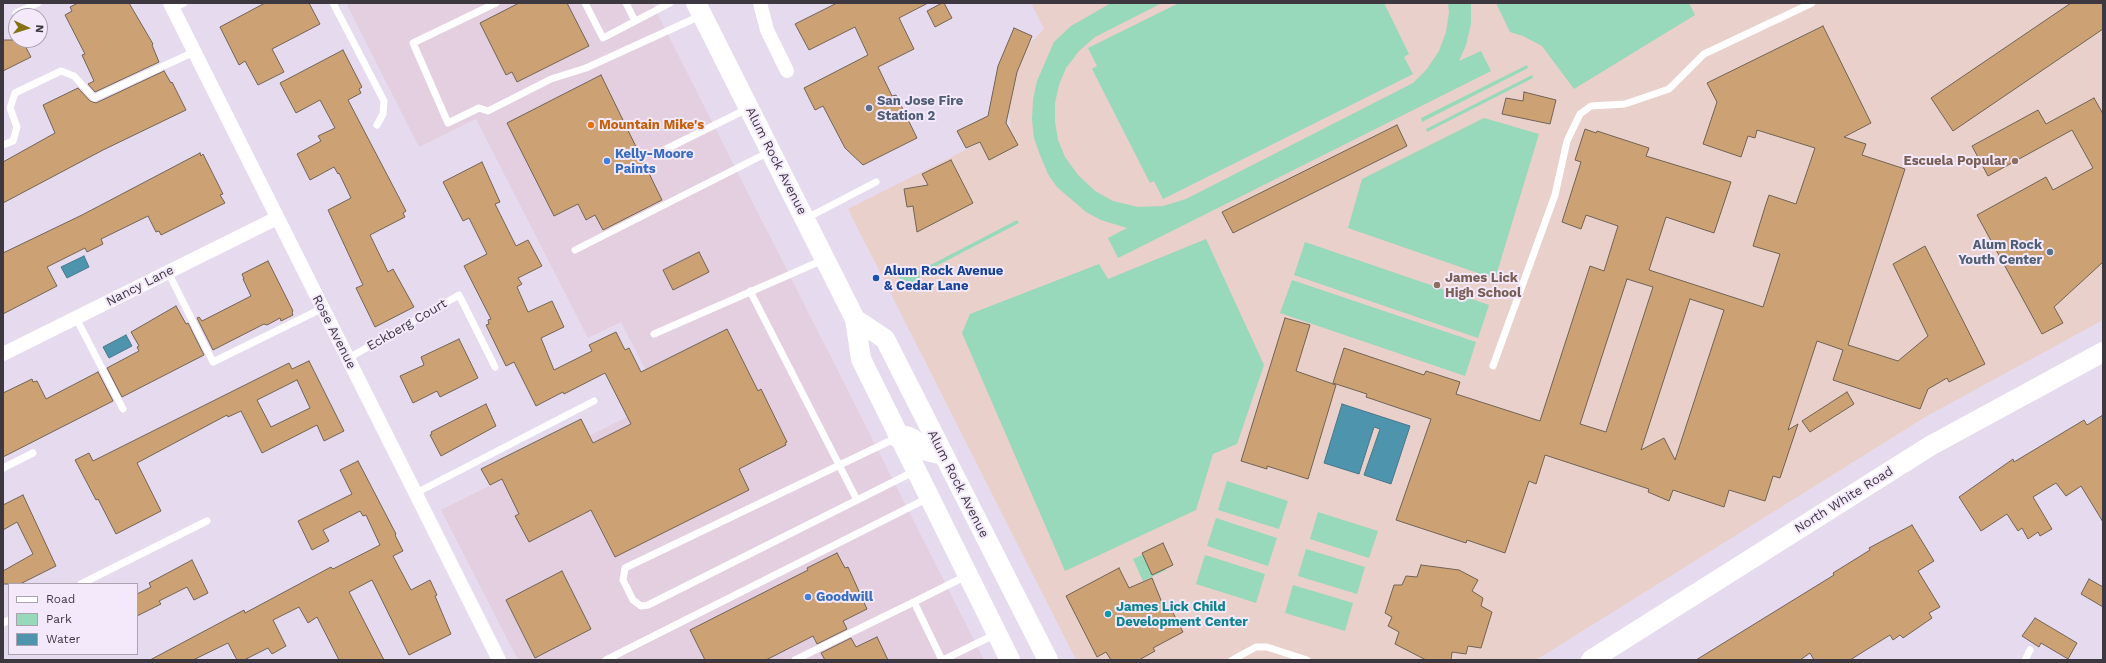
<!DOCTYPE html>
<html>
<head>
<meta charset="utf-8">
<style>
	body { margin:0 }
	#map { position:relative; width:2106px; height:663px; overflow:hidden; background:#e6dbee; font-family:"Work Sans",sans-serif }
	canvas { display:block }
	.frame { position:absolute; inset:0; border:4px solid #3d3840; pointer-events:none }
	.legend { position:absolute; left:8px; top:583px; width:130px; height:72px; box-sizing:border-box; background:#f4e8fb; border:1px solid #aba2b0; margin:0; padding:5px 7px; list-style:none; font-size:12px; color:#3d3840 }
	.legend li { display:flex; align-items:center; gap:8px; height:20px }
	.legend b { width:20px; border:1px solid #aba2b0 }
	.north { position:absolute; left:8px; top:8px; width:40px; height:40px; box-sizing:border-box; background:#f4e8fb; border:1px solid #aba2b0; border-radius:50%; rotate:94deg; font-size:11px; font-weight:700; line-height:16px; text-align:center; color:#3d3840 }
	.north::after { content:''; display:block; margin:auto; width:14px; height:18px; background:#847213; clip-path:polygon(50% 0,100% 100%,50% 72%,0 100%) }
</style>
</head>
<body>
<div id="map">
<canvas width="2106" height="663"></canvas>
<div class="frame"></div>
<ul class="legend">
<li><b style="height:5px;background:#fff"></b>Road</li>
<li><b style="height:11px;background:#98d8bb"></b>Park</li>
<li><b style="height:11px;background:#4d94ac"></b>Water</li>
</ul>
<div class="north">N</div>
</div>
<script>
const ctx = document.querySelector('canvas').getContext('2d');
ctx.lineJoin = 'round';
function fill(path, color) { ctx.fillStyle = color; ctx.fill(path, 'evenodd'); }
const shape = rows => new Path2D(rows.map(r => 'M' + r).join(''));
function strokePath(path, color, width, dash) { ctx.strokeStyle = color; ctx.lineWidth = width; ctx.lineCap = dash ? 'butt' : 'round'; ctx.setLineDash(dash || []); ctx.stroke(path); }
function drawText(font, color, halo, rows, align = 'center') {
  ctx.font = font + ' "Work Sans",sans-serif'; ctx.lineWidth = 4; ctx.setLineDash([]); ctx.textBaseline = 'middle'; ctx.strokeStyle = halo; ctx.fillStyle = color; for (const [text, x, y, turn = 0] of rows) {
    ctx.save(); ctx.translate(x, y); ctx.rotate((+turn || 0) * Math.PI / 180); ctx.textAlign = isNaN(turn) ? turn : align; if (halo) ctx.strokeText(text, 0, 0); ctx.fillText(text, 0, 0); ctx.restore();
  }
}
fill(shape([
	[346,3,652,3,984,660,518,660,441,510,661,400,621,322,588,338,476,119,419,147]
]), '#e3cfdf');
fill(shape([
	[1035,3,2103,3,2103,320,1927,416,1536,660,1076,660,848,209,1011,127,1007,99,1020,54,1044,29,1032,5]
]), '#e9d0ca');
fill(shape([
	[1111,3,1162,3,1095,37,1079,51,1066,68,1059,85,1055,103,1055,122,1058,140,1065,157,1078,175,1095,191,1113,201,1138,207,1163,206,1186,199,1413,83,1427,69,1439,51,1446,32,1449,13,1448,3,1471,3,1471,24,1466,45,1459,61,1481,51,1491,71,1118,258,1108,238,1127,228,1101,220,1086,212,1057,187,1048,174,1040,155,1034,138,1032,120,1033,100,1037,81,1054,42,1071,26],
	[1179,3,1384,3,1409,54,1404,57,1413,74,1163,199,1154,181,1150,183,1092,69,1097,66,1088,48],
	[1496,3,1689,3,1695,15,1574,89,1542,46,1523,36,1510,32],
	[1527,65,1528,68,1422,122,1421,118],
	[1532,75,1533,78,1427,132,1426,129],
	[1484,118,1539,134,1495,279,1348,228,1362,179],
	[1017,220,1019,223,919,275,921,281,905,289,898,275,914,266,917,272],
	[1206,239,1264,365,1237,444,1213,454,1196,510,1065,571,962,333,970,314,1099,264,1108,279],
	[1305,242,1489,305,1478,338,1294,275],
	[1292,280,1476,342,1465,376,1280,313],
	[1227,481,1288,501,1279,529,1218,510],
	[1318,512,1378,531,1369,558,1310,539],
	[1216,518,1277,538,1268,566,1207,546],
	[1156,549,1166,570,1143,581,1133,559],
	[1306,549,1365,567,1357,594,1298,576],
	[1205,555,1265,574,1256,603,1196,584],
	[1293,585,1353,603,1345,631,1285,613]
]), '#98d8bb');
const water = shape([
	[84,256,89,267,67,278,61,267,84,256],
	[126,335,132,346,109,358,103,347,126,335],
	[1342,404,1410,426,1391,484,1364,475,1380,429,1374,427,1359,474,1324,463,1342,404]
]);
fill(water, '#4d94ac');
strokePath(water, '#48788c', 1);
const building = shape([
	[78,3,129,3,153,44,152,45,159,62,95,92,88,84,94,81,82,55,85,54,65,15,72,11,70,7,78,3],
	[265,3,309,3,320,24,272,49,284,72,258,85,245,61,239,65,220,27,265,3],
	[519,3,567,3,589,46,517,82,512,72,506,75,480,23,519,3],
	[837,3,928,3,899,18,914,49,878,67,892,96,896,95,917,138,863,165,845,148,823,106,815,110,804,88,868,55,855,27,809,50,795,24,837,3],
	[942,3,944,3,952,18,935,27,927,11,942,3],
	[2071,3,2103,3,2103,29,1953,131,1931,98,2071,3],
	[1823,26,1871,123,1844,137,1866,144,1862,155,1905,169,1848,345,1898,361,1928,336,1893,264,1925,246,1985,364,1949,382,1947,378,1928,389,1920,409,1833,380,1843,350,1817,341,1788,430,1798,424,1780,478,1773,476,1765,501,1729,490,1724,507,1673,490,1669,501,1648,492,1649,489,1545,455,1536,484,1529,481,1505,553,1467,540,1466,543,1396,520,1431,419,1366,397,1367,394,1333,383,1344,348,1424,375,1426,371,1460,382,1456,394,1540,421,1590,266,1604,271,1618,226,1586,215,1581,229,1562,222,1581,162,1575,160,1585,129,1596,133,1597,131,1649,148,1646,156,1731,182,1714,233,1666,217,1649,270,1763,307,1780,254,1753,246,1765,207,1769,195,1796,204,1815,148,1757,130,1755,138,1748,136,1741,157,1703,144,1717,102,1707,83,1823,26],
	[1627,279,1653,287,1606,432,1580,424,1627,279],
	[1690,299,1724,310,1675,460,1664,438,1641,450,1690,299],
	[1014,28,1032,36,1017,72,1006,123,1018,145,989,160,980,142,966,148,957,131,988,116,998,66,1014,28],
	[3,40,22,40,31,57,3,71,3,40],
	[343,50,362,87,359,89,361,93,348,100,406,211,403,213,405,217,370,235,388,272,393,269,414,307,375,327,356,288,363,285,328,210,351,198,339,173,338,174,334,167,310,180,297,154,321,141,318,136,335,128,320,100,296,113,280,83,343,50],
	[164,71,171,83,172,82,186,110,103,150,3,203,3,162,55,133,43,105,78,88,90,101,96,103,164,71],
	[601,75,662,200,603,230,595,215,586,220,578,204,554,216,507,123,601,75],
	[1524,92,1556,100,1550,124,1502,114,1506,98,1523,101,1524,92],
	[2094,98,2103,114,2103,262,2054,307,2063,323,2042,334,1977,215,2046,177,2053,190,2093,168,2072,130,1988,176,1972,146,2038,110,2046,124,2094,98],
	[1397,125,1407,146,1233,233,1222,212,1397,125],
	[200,153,201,156,203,154,223,194,220,195,225,203,161,235,159,231,156,232,148,216,101,239,103,244,87,252,85,248,47,267,57,286,3,314,3,253,82,215,200,153],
	[951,160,973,203,917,232,913,206,907,207,904,189,928,185,922,174,951,160],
	[482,162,500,202,495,204,516,246,528,240,542,266,518,278,522,284,517,287,528,312,552,301,564,327,541,338,554,370,592,351,589,345,616,332,625,350,629,348,641,372,727,329,758,391,761,389,787,442,785,443,786,445,739,469,749,490,615,557,591,510,529,542,515,516,519,514,502,479,490,485,481,469,581,419,593,443,631,424,605,373,564,394,563,392,536,406,514,362,506,366,486,325,489,324,488,320,491,319,464,266,487,254,469,218,463,221,443,182,482,162],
	[699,252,709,272,673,290,663,270,699,252],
	[268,261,293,311,292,312,293,315,281,321,280,318,267,325,264,324,213,350,197,318,199,317,202,321,251,296,243,279,244,279,242,274,268,261],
	[176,306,186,324,188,323,204,355,122,397,107,368,139,351,137,347,139,346,131,332,176,306],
	[1285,318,1310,325,1296,371,1336,385,1308,479,1267,466,1267,469,1241,461,1285,318],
	[459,339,478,378,440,397,437,391,413,403,400,376,424,365,421,357,459,339],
	[309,361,344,431,324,441,317,425,262,453,241,411,228,417,227,415,137,463,161,511,116,534,98,499,96,500,75,460,89,453,93,461,289,363,292,369,309,361],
	[297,380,310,408,271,427,257,400,297,380],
	[98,372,113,401,3,457,3,393,32,379,33,382,37,381,46,399,98,372],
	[1847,392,1854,404,1810,432,1802,421,1847,392],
	[486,404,496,426,441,456,430,435,432,434,431,432,486,404],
	[2103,415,2103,522,2081,486,2066,496,2056,483,2033,497,2052,529,2040,536,2038,532,2028,539,2022,528,2018,531,2007,514,1981,531,1959,497,2013,459,2014,462,2084,420,2087,425,2103,415],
	[358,461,396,534,395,535,403,551,393,556,411,590,430,580,437,595,435,596,451,634,409,655,372,580,349,592,384,660,339,660,317,617,308,623,299,607,273,620,286,646,272,654,268,648,244,660,237,660,228,643,193,660,150,660,244,610,245,613,331,567,333,569,380,545,366,515,363,516,360,511,323,530,329,541,312,550,298,521,352,494,340,470,358,461],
	[23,495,56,566,20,584,3,584,3,571,33,554,17,522,3,530,3,505,23,495],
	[1912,525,1934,561,1918,571,1940,607,1929,613,1932,618,1903,638,1900,635,1893,640,1890,635,1850,660,1814,660,1810,653,1800,660,1696,660,1834,575,1833,573,1870,550,1869,548,1912,525],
	[1163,543,1173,565,1152,575,1142,553,1163,543],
	[837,553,845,568,848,567,867,609,843,621,847,629,817,644,813,636,766,660,705,660,690,630,808,570,807,568,837,553],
	[192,560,208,593,194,600,187,587,159,601,161,604,137,616,137,594,151,587,149,583,192,560],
	[1421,565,1459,570,1478,580,1472,591,1483,598,1481,606,1492,612,1481,648,1468,646,1466,654,1452,652,1451,660,1426,660,1395,644,1399,632,1388,626,1392,617,1385,613,1394,585,1402,585,1406,576,1417,577,1421,565],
	[1119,568,1129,588,1152,578,1165,610,1170,607,1183,632,1153,648,1155,651,1139,660,1111,660,1106,652,1097,657,1066,596,1119,568],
	[562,571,591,629,535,658,506,600,562,571],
	[2089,579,2103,587,2103,607,2081,594,2089,579],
	[2035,618,2077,643,2068,659,2041,643,2039,647,2022,636,2035,618],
	[877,637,888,660,825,660,821,653,851,638,856,647,877,637]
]);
fill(building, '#cca274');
strokePath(building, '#716355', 1);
strokePath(shape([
	[333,3,384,101,383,114,377,125],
	[496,3,413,43,448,123,479,108,488,111,551,79,586,68,700,16],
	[585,3,603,38,670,3],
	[626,3,635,21],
	[172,9,184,3],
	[16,13,38,3],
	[3,145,13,141,17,127,10,108,15,93,61,71,74,76,94,98,194,52],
	[666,149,747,109],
	[805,219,876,182],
	[575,250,769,152],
	[168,272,213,362,323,308],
	[750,291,857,500],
	[76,318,123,409],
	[654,334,823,260],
	[347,359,459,295,495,367],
	[1493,366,1555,195,1567,141,1580,114,1591,106,1625,104,1669,89,1704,54,1812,3],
	[896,438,625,568,623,580,633,600,641,606,648,605,915,471],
	[3,468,33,453],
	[416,493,594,401],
	[81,584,207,521],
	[3,623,9,620],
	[606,660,928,498],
	[795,660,914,602],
	[942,660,914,602,966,576],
	[943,660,996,634],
	[1232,660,1256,647,1267,647,1307,660],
	[2025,660,2030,650]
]), '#fff', 7);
strokePath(shape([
	[170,3,499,660],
	[760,3,767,30,787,71],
	[3,354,277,218]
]), '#fff', 14);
strokePath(shape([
	[696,3,855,319,861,359,1010,660],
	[855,319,885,339,1048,660],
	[898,438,906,436,913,439,923,450,943,455],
	[1591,660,1930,446,2103,352]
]), '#fff', 20);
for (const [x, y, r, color] of [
	[869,108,4,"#5c6f8a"],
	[591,125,4,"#e8710a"],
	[607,161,4,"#3f7fe0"],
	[2015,161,4,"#8d6e63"],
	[2050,252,4,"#5c6f8a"],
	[876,278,4,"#1a4fb4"],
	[1437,285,4,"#8d6e63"],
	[808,597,4,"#3f7fe0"],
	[1108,614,4,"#0f9aa8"]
]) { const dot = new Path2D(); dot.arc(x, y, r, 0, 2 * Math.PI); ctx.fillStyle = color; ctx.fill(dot); strokePath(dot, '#f4e8fb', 1.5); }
drawText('bold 13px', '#4e5e75', '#f4e8fb', [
	["San Jose Fire",877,101],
	["Station 2",877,116],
	["Alum Rock",2042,245,"right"],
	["Youth Center",2042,260,"right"]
], 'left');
drawText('bold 13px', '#c56008', '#f4e8fb', [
	["Mountain Mike's",599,125]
], 'left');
drawText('bold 13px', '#366cbe', '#f4e8fb', [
	["Kelly-Moore",615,154],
	["Paints",615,169],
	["Goodwill",816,597]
], 'left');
drawText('13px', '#3d3840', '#f4e8fb', [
	["Alum Rock Avenue",776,161,63],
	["Nancy Lane",140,286,-27],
	["Eckberg Court",407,325,-30],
	["Rose Avenue",334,332,63],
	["Alum Rock Avenue",958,484,63],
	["North White Road",1844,500,-32]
]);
drawText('bold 13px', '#785e54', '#f4e8fb', [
	["Escuela Popular",2007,161],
	["James Lick",1445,278,"left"],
	["High School",1445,293,"left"]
], 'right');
drawText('bold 13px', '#164399', '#f4e8fb', [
	["Alum Rock Avenue",884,271],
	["& Cedar Lane",884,286]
], 'left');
drawText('bold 13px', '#0d838f', '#f4e8fb', [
	["James Lick Child",1116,607],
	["Development Center",1116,622]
], 'left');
</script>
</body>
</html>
